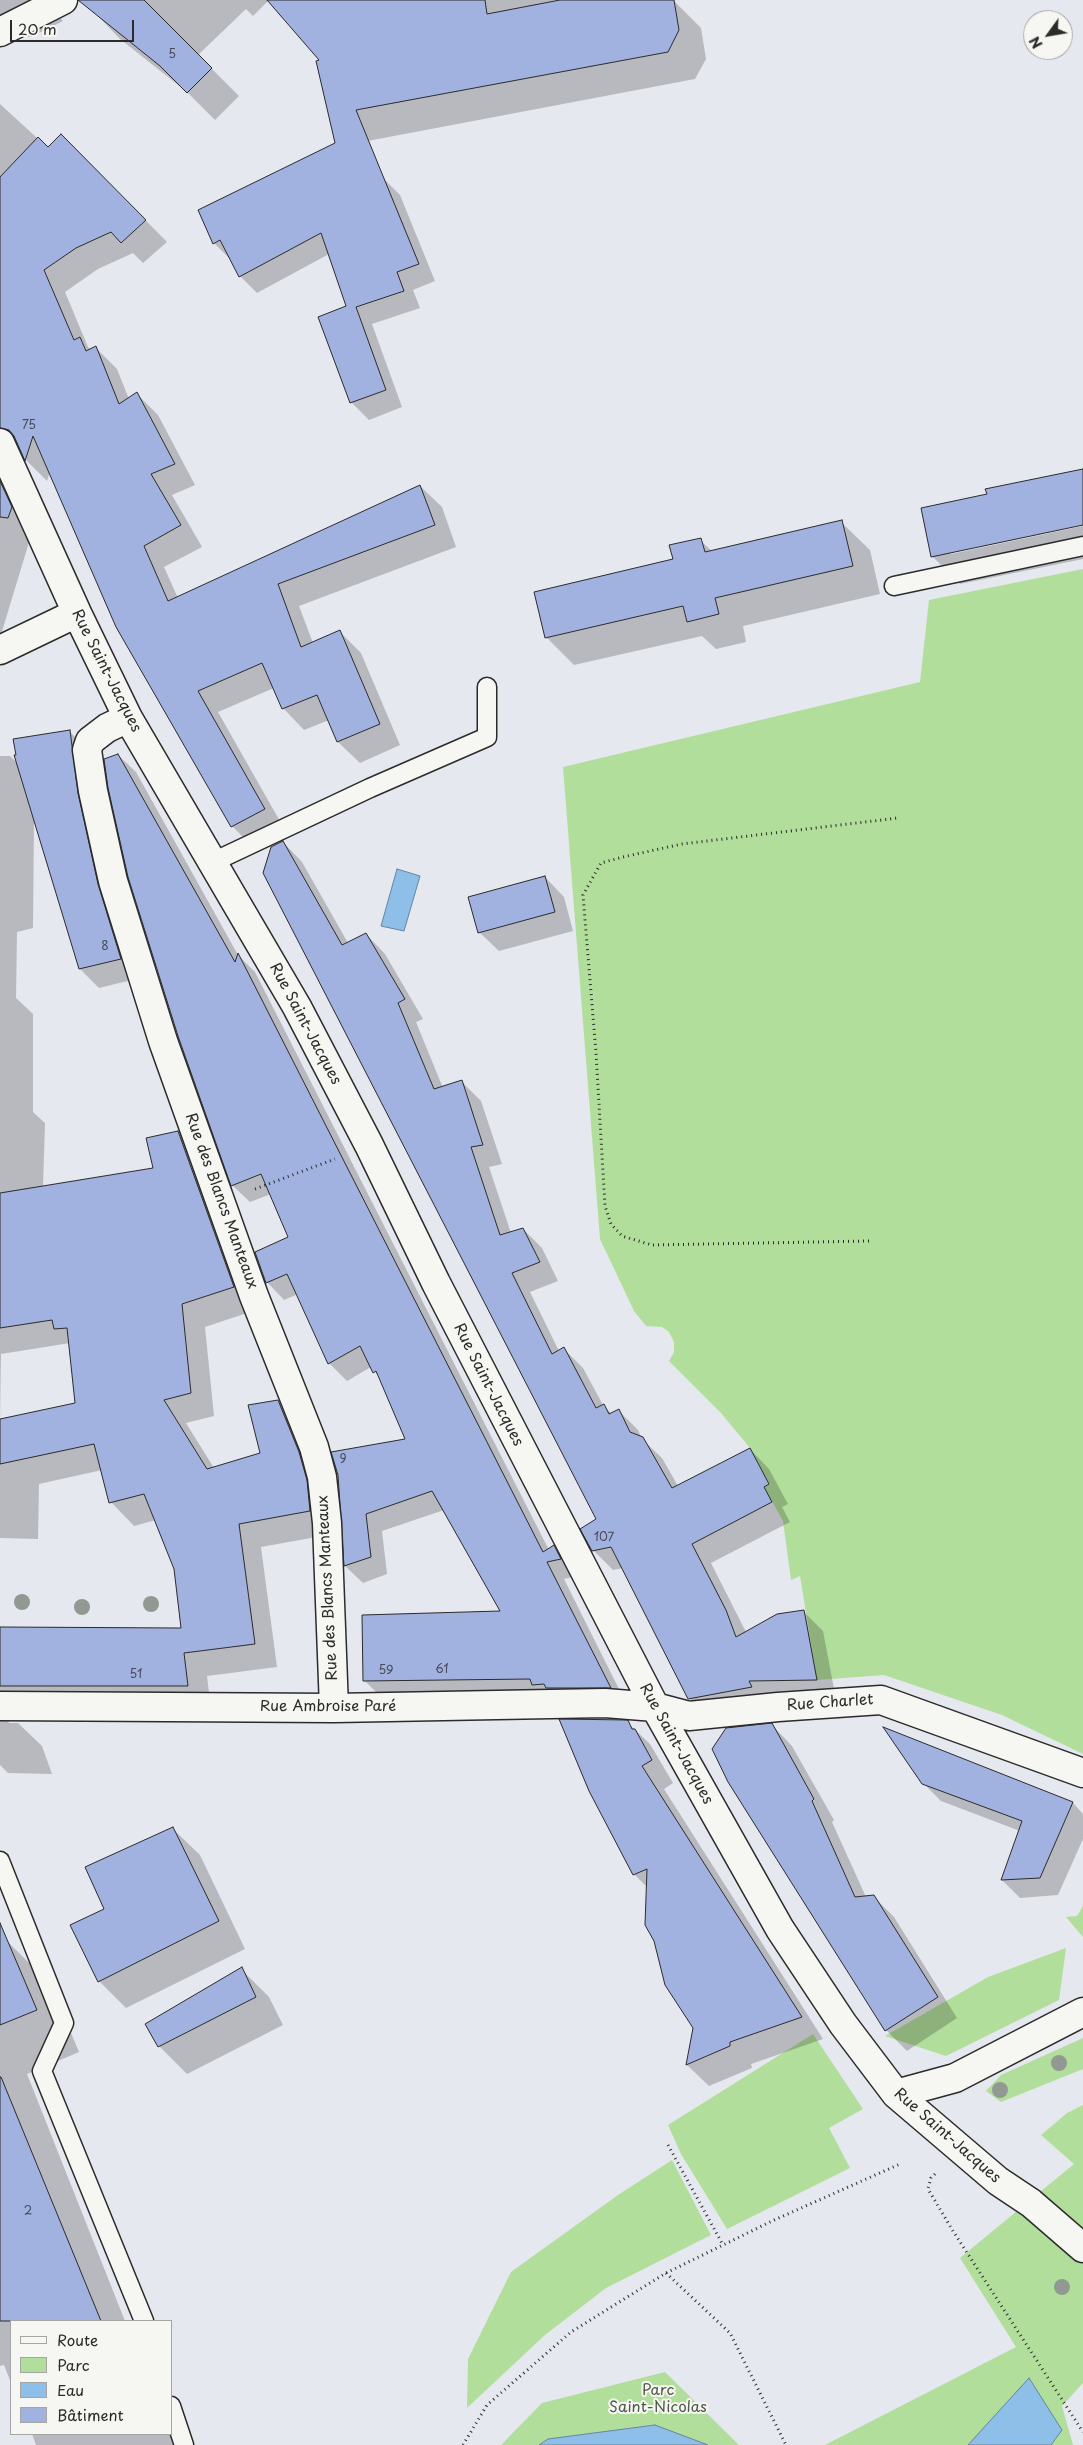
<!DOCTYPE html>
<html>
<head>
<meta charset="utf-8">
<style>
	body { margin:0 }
	#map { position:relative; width:1083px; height:2445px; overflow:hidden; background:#e5e8ee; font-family:"Playpen Sans",sans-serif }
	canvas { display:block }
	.legend { position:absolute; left:10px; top:2320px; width:162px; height:115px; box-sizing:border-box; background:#f6f6f2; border:1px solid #a5a5a2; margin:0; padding:6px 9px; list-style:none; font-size:15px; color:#2b2b2b }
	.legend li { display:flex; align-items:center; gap:10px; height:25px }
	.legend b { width:25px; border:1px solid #a5a5a2 }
	.north { position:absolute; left:1023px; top:10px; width:50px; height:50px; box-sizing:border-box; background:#f6f6f2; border:1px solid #a5a5a2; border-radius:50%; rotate:238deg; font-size:14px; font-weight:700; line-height:20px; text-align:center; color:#2b2b2b }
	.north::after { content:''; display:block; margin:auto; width:18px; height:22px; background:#2b2b2b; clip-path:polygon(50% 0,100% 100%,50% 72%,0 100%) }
	.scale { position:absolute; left:10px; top:20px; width:124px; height:22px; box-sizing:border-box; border:2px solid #2b2b2b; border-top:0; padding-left:6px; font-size:15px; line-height:18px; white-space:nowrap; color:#2b2b2b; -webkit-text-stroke:4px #f6f6f2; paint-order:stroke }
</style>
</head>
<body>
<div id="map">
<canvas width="1083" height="2445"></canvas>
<ul class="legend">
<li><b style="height:6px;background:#f6f6f2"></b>Route</li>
<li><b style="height:14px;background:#b2de9c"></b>Parc</li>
<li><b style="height:14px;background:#8dbfe9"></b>Eau</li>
<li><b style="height:14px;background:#a1b1e0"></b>Bâtiment</li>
</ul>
<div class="north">N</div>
<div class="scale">20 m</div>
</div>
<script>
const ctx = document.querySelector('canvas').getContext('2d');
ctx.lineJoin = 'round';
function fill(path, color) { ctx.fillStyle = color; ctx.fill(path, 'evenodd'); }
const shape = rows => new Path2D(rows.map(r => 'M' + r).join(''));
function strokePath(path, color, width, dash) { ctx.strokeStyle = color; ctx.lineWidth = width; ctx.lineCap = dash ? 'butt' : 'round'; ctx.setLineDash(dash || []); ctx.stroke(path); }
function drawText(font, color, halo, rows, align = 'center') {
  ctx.font = font + ' "Playpen Sans",sans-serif'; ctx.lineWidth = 4; ctx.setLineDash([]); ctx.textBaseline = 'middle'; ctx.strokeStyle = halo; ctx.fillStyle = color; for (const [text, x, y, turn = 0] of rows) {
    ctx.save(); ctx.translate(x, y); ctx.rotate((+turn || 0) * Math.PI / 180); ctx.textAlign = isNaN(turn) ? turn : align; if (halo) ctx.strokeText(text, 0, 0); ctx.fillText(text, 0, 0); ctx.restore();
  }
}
fill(shape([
	[1083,569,1083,1754,1002,1715,884,1675,817,1680,800,1576,791,1580,783,1521,764,1487,769,1484,750,1448,721,1413,669,1361,674,1352,674,1342,669,1332,662,1327,646,1326,634,1311,600,1239,563,767,920,682,929,600],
	[1083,1906,1083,1937,1066,1917,1077,1916],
	[1066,1948,1059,2000,946,2056,885,2036,988,1977],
	[813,2034,863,2109,829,2128,850,2168,727,2229,681,2154,668,2125],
	[1083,2038,1083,2069,1001,2102,986,2091,1001,2075],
	[1083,2105,1083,2383,1062,2406,1073,2445,825,2445,1016,2347,960,2258,1074,2164,1041,2135,1067,2113],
	[672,2160,711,2235,606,2288,545,2335,467,2408,468,2359,511,2272,618,2195],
	[665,2372,739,2445,708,2445,655,2425,548,2439,539,2445,501,2445,542,2403]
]), '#b2de9c');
const water = shape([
	[397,869,420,876,404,931,381,926,397,869],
	[1029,2378,1062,2430,1051,2445,968,2445,1029,2378],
	[655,2425,708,2445,539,2445,548,2439,655,2425]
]);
fill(water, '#8dbfe9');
strokePath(water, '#66849d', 1);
fill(shape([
	[0,0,56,0,50,8,63,21,31,37,0,33],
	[114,0,673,0,701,28,706,59,695,79,357,143,329,70,269,0,253,16,246,9,198,55,239,96,215,120,187,92,120,39,93,11],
	[0,104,48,148,83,157,167,242,143,263,133,253,98,269,65,292,88,347,91,350,96,348,117,369,129,399,137,394,158,415,195,485,172,495,202,547,164,567,178,598,420,486,442,507,456,547,299,606,313,643,340,632,361,653,400,745,360,763,338,742,329,720,304,730,283,708,274,688,218,712,285,830,253,847,232,826,50,472,47,481,27,461,21,449,15,450,33,529,0,638],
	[383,178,400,195,435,281,413,290,420,308,372,324,402,407,369,420,352,403,320,317,347,307,329,254,257,293,240,276,231,260,214,243,200,210],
	[1083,470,1083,524,951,551,951,554,1083,526,1083,559,960,584,932,556,988,495],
	[841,522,870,550,880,594,743,626,746,642,716,649,702,636,574,665,546,637,674,560,700,540,713,552],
	[69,731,89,751,140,978,99,988,80,969,34,819,33,928,17,932,16,998,33,1014,33,1112,45,1123,43,1187,154,1169,178,1132,201,1156,256,1310,205,1327,214,1416,186,1423,214,1468,262,1454,278,1401,301,1424,333,1534,261,1547,277,1667,207,1676,211,1709,16,1715,8,1723,18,1723,42,1746,52,1774,8,1773,0,1765,0,1628,182,1629,175,1568,156,1520,134,1526,111,1502,102,1470,39,1484,38,1539,0,1538,0,1540,0,756,10,756,17,763],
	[70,1343,76,1404,0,1420,1,1354],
	[118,755,136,772,238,955,255,972,549,1550,554,1547,571,1564,577,1576,564,1579,627,1705,382,1698,364,1680,502,1612,444,1510,382,1531,387,1574,363,1583,345,1566,339,1475,407,1440,381,1379,371,1367,347,1381,329,1363,298,1294,284,1300,267,1282,290,1238,271,1194,250,1202,232,1185],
	[283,842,302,862,348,943,366,934,385,954,423,1019,416,1022,443,1088,462,1082,481,1101,502,1164,489,1167,511,1233,523,1229,542,1248,558,1281,530,1292,559,1351,564,1349,583,1368,603,1405,612,1414,619,1411,638,1430,642,1439,662,1458,678,1486,750,1449,769,1469,788,1504,782,1507,790,1522,711,1563,746,1632,804,1612,823,1631,836,1699,709,1718,689,1698,623,1568,613,1570,593,1550,598,1519],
	[545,877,564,897,573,931,499,951,479,932],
	[627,1722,650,1744,673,1783,664,1789,823,2039,751,2064,752,2068,709,2086,687,2065,695,2028,648,1888,634,1874],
	[772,1725,792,1746,834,1820,832,1822,866,1897,873,1896,894,1917,957,2018,907,2051,886,2030,729,1782],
	[887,1730,1073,1803,1083,1814,1083,1839,1058,1895,1020,1898,1002,1880,1020,1831,941,1801,923,1783],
	[172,1828,200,1855,245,1949,126,2008,99,1981,106,1910],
	[8,1942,51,1985,79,2052,27,2074,125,2321,11,2321,11,2383,4,2365,0,2366,0,1946],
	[241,1969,269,1997,283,2025,187,2074,159,2046],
	[32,2434,171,2434,176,2445,36,2445]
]), '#0003');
const building = shape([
	[78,0,144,0,212,68,187,93,160,66,78,0],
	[267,0,485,0,487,14,560,0,674,0,679,30,668,52,356,110,419,264,397,272,404,291,356,307,386,390,350,403,318,317,346,306,321,233,239,277,220,240,213,244,198,210,335,143,316,61,319,60,267,0],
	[61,134,146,220,121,243,111,232,76,248,44,270,74,340,80,337,86,351,96,346,119,404,137,392,175,464,151,474,181,525,144,546,168,601,420,485,435,525,278,584,301,647,340,630,380,724,337,742,317,695,282,709,262,663,198,691,265,809,231,827,116,627,33,436,25,461,14,436,9,430,0,428,0,177,38,137,48,147,61,134],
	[1083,469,1083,525,931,557,921,508,987,494,985,489,1083,469],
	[0,481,12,507,8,518,0,517,0,481],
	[842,520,853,566,715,598,719,614,687,622,683,606,545,638,534,592,673,559,669,545,701,538,705,552,842,520],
	[70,730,78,793,98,884,121,959,79,969,14,755,16,755,13,739,70,730],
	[118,754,235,962,238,953,543,1552,554,1545,561,1559,547,1562,611,1688,546,1688,544,1684,532,1685,530,1679,363,1681,362,1615,500,1611,432,1491,366,1514,371,1557,344,1566,338,1475,331,1452,405,1439,376,1371,373,1373,360,1346,328,1364,287,1274,266,1283,255,1252,288,1237,261,1174,231,1186,178,1036,128,877,108,788,104,759,118,754],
	[283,841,342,945,366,933,405,999,398,1003,434,1089,462,1080,483,1145,471,1147,500,1235,523,1228,540,1262,512,1273,552,1354,564,1347,596,1408,604,1404,609,1414,619,1409,630,1432,643,1437,672,1488,750,1448,769,1484,764,1487,772,1502,692,1544,726,1610,736,1637,777,1614,804,1610,817,1680,749,1681,752,1687,688,1699,611,1547,592,1551,580,1529,596,1519,263,873,271,847,283,841],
	[545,876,555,912,478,933,468,897,545,876],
	[178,1131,234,1287,182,1304,191,1393,164,1400,207,1469,260,1453,248,1405,278,1400,299,1452,307,1480,310,1511,239,1524,255,1644,184,1653,188,1686,0,1686,0,1627,181,1628,174,1569,144,1494,109,1503,94,1444,0,1464,0,1419,75,1403,67,1328,54,1329,52,1320,0,1328,0,1193,153,1168,146,1138,178,1131],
	[559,1719,628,1720,632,1729,635,1729,652,1760,642,1766,802,2017,730,2042,730,2046,686,2065,693,2028,665,1985,654,1941,645,1925,647,1869,633,1875,589,1791,559,1719],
	[772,1723,814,1799,812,1801,855,1897,874,1895,938,1997,885,2031,728,1782,712,1749,726,1728,772,1723],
	[883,1727,1073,1802,1040,1878,1001,1880,1022,1821,922,1784,883,1727],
	[173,1827,219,1921,98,1982,70,1925,104,1909,85,1867,173,1827],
	[0,1923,37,2010,0,2025,0,1923],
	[242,1967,256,1997,158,2047,145,2024,242,1967],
	[0,2077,1,2077,101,2321,0,2321,0,2077]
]);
fill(building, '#a1b1e0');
strokePath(building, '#2b2b2b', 1);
const lane = shape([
	[894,586,1083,546],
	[213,862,370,788,487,737,487,687],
	[0,1861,64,2023,42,2071,144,2321],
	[171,2406,184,2445]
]);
const street = shape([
	[0,32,63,0],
	[0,443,77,613,128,718,297,1007,369,1145,436,1283,655,1707,780,1929,843,2024,896,2094,998,2181,1031,2203,1083,2248],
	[0,650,77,613],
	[128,718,107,728,90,741,87,750,93,791,113,881,163,1041,254,1296,314,1447,322,1477,327,1523,334,1708],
	[0,1706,334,1708,605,1703,655,1707,689,1716,778,1707,881,1700,1083,1773],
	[896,2094,955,2078,1083,2012]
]);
strokePath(lane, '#2b2b2b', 21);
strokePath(street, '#2b2b2b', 31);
strokePath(shape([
	[255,1189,335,1159],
	[869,1241,652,1245,622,1236,611,1224,605,1206,596,1053,583,895,601,863,623,857,682,844,898,818],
	[668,2145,723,2245],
	[935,2174,931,2178,928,2189,953,2231,1083,2432],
	[666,2273,730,2333,786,2445],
	[463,2445,487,2405,571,2332,666,2273,772,2221,900,2164]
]), '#2b2b2b', 3, [1, 4]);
strokePath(lane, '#f6f6f2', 18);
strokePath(street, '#f6f6f2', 28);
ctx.fillStyle = '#919992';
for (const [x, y] of [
	[22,1602],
	[151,1604],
	[82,1607],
	[1059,2063],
	[1000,2090],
	[1062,2287]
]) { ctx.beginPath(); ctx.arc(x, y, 8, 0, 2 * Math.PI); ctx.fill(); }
drawText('12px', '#484c58', null, [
	["5",172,55],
	["75",29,426],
	["8",105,947],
	["9",343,1460],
	["107",604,1538],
	["61",442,1670],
	["59",386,1671],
	["51",136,1675],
	["2",28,2212]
]);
drawText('15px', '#2b2b2b', '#f6f6f2', [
	["Rue Saint-Jacques",106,671,63],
	["Rue Saint-Jacques",305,1024,62],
	["Rue des Blancs Manteaux",221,1201,70],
	["Rue Saint-Jacques",488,1385,63],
	["Rue des Blancs Manteaux",328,1588,-93],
	["Rue Charlet",830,1703,-4],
	["Rue Ambroise Paré",328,1707],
	["Rue Saint-Jacques",676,1744,61],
	["Rue Saint-Jacques",947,2136,41]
]);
drawText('15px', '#4d5847', '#f6f6f2', [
	["Parc",658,2391],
	["Saint-Nicolas",658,2408]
]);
</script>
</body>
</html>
